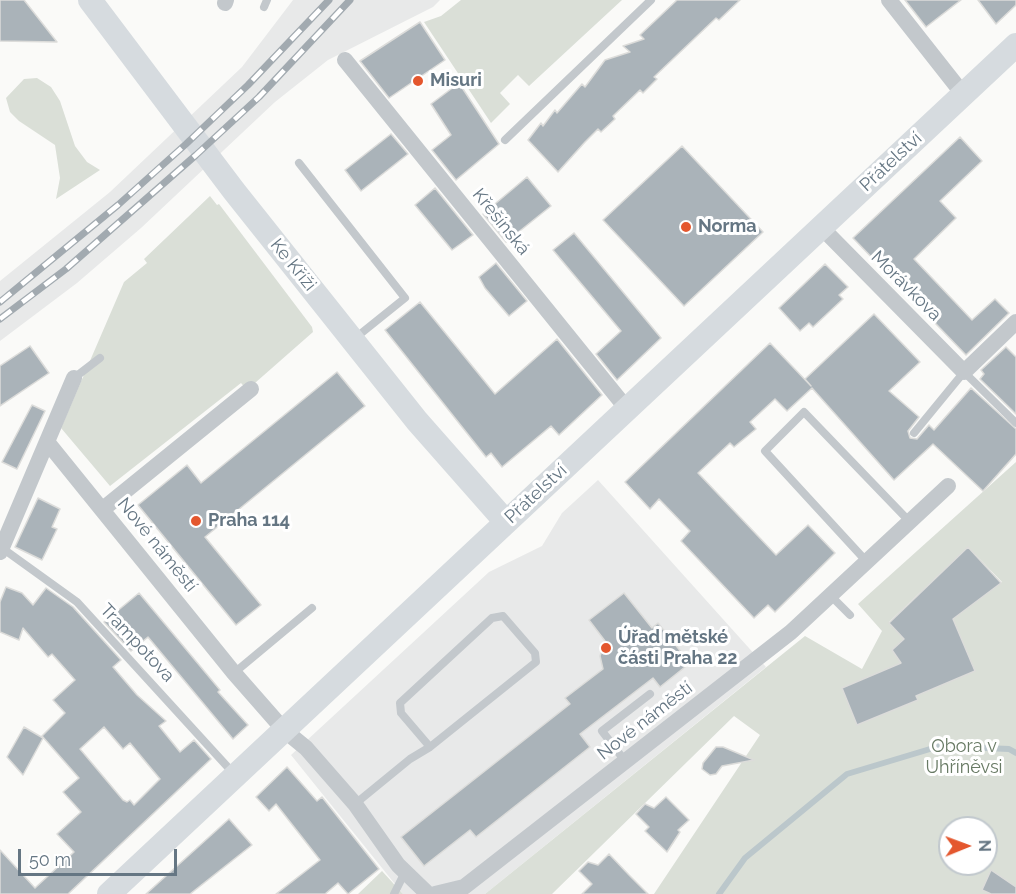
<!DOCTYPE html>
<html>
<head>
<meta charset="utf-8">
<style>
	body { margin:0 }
	#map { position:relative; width:1016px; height:894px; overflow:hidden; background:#fafaf8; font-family:Raleway,sans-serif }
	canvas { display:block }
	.north { position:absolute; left:938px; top:816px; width:60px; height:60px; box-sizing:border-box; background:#fff; border:2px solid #c1c8cd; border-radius:50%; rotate:89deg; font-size:16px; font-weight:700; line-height:24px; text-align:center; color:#657683 }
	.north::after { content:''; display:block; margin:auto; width:21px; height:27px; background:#e4572e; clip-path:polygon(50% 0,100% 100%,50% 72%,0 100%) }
	.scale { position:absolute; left:18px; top:849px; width:159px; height:27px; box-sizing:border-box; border:3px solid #657683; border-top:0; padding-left:8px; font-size:18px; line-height:21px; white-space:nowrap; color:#657683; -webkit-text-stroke:4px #fff; paint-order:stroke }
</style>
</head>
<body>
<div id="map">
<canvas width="1016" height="894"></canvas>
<div class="north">N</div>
<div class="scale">50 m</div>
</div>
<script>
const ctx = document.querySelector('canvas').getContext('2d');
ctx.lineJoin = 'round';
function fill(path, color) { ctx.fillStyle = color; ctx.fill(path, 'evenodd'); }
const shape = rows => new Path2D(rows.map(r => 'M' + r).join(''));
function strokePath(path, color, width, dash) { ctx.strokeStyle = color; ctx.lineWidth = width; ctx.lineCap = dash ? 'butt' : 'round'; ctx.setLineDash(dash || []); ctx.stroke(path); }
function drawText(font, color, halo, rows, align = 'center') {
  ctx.font = font + ' Raleway,sans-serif'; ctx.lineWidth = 6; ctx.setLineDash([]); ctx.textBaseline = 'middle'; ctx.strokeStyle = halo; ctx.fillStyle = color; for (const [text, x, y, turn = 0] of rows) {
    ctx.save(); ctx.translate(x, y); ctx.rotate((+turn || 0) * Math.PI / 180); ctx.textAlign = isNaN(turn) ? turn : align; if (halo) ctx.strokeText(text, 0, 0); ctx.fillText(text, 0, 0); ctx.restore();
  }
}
fill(shape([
	[293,0,440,0,433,7,328,60,275,102,141,228,77,283,0,341,0,281,110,192,242,67],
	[598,480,766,667,485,894,403,894,291,755,489,572,542,546,562,513]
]), '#e8e9e9');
fill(shape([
	[461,0,622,0,529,86,518,75,500,93,510,104,491,123,424,22,441,16],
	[37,78,51,87,60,101,75,146,87,162,100,170,56,199,60,178,55,145,19,121,10,112,6,98,24,79],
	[210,196,217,205,219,204,312,327,313,332,247,390,241,383,110,486,61,428,124,282,147,263,144,259],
	[1016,462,1016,894,654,894,760,735,734,716,552,894,485,894,805,636,862,669,882,631,858,604],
	[968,547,1002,582,941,627,961,639,975,671,916,696,917,700,857,724,843,688,901,663,892,650,904,639,889,622],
	[950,828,986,828,986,864,950,864],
	[382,871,403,894,358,894]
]), '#dadfd7');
strokePath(shape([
	[719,894,745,858,847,774,940,746,1009,749,1016,753]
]), '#bbc7cb', 6);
const building = shape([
	[0,0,24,0,57,42,0,41,0,0],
	[677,0,740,0,719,20,716,18,654,77,657,79,643,93,640,90,613,116,615,119,601,132,598,129,585,142,558,172,528,140,541,123,543,126,555,110,557,113,582,84,585,87,605,60,630,52,623,46,644,39,640,35,677,0],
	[905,0,961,0,926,27,905,0],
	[978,0,1016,0,1016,5,996,24,978,0],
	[420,22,445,60,389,98,360,61,420,22],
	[459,83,499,144,456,180,432,150,451,135,431,104,459,83],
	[391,134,408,154,361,191,345,170,391,134],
	[960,137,982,161,940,201,956,218,914,259,972,320,995,299,1009,313,966,355,853,238,960,137],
	[682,146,763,232,684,306,603,220,682,146],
	[527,177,551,206,506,242,483,214,527,177],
	[435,188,473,235,452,250,415,205,435,188],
	[574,233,661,338,617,380,596,354,621,331,553,250,574,233],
	[496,263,527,301,509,316,485,288,479,277,496,263],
	[825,264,848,287,839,295,843,299,813,327,809,323,800,331,779,308,825,264],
	[420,302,495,394,557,339,602,395,559,435,551,426,502,467,491,453,486,457,385,330,420,302],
	[874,314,920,362,889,391,919,417,908,431,910,438,917,439,929,425,934,430,971,388,1016,429,1016,454,983,491,933,444,894,480,812,388,787,411,775,399,750,422,756,429,734,447,730,443,698,473,776,555,808,525,835,553,775,612,768,605,754,618,681,541,690,531,659,499,650,509,625,482,770,343,811,386,805,379,874,314],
	[30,346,49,373,0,406,0,366,30,346],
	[1006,347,1016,357,1016,414,980,379,984,374,981,370,1006,347],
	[337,372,365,406,205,537,261,605,236,625,138,505,187,465,201,483,337,372],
	[32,405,45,411,17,469,2,462,32,405],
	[38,498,60,509,52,527,57,529,42,560,15,547,38,498],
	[968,547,1001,583,953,619,975,671,916,696,918,700,857,725,842,688,901,663,892,650,904,639,889,623,968,547],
	[6,587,22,593,33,605,46,588,73,607,121,660,113,667,137,695,166,721,159,726,180,752,194,740,211,759,68,894,0,894,0,850,35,888,74,852,57,834,81,812,63,792,79,778,42,736,65,713,53,700,75,680,52,654,48,657,23,628,19,640,0,632,0,602,6,587],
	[104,727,123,749,130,743,160,779,134,805,130,800,127,802,123,800,80,749,104,727],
	[139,593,220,690,218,692,248,725,233,739,148,637,131,651,104,622,139,593],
	[624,593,652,628,658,623,690,663,660,687,653,678,580,734,590,747,476,837,470,830,424,866,401,837,570,704,565,698,603,669,600,656,605,641,589,620,624,593],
	[24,727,43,738,23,775,7,757,24,727],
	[716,747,723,747,754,760,722,766,716,774,710,775,702,769,703,763,716,747],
	[287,767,317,801,322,797,379,869,348,894,338,883,325,894,276,894,320,860,276,804,269,811,256,797,287,767],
	[666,797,689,820,678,830,680,832,667,852,645,831,649,827,636,814,645,804,654,808,666,797],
	[229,819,252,845,190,894,146,894,229,819],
	[609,854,629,875,648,894,582,894,592,884,579,871,588,862,598,865,609,854],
	[991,870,1016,887,1016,894,991,894,982,890,991,870]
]);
fill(building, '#aab3b9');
strokePath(building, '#dcdcda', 1.5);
strokePath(shape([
	[264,7,267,0],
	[505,140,651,0],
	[299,163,405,298,354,339],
	[74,378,100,358],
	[914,433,964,372,1016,423],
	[2,548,77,602,235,775],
	[867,562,765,451,804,412,909,521],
	[831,596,850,615],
	[234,673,312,608],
	[625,761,602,731,650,694],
	[355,804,410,759,430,747,536,662,535,653,503,616,492,618,400,703,401,713,430,747],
	[394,894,405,872]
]), '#c3c8cc', 8);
strokePath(shape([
	[889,0,963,94],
	[225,3,226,0],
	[345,60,627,409],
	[821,227,964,372,1016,322],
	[48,443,234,673,284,730,306,748,355,804,398,865,428,894],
	[103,509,251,389],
	[0,552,74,378],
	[435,894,464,887,791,632,948,486]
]), '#c3c8cc', 16);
strokePath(shape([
	[90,0,234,191,417,421,506,522],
	[109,894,1016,45]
]), '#d6dbdf', 24);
const rail = shape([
	[0,302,118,205,186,144,248,85,329,0],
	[0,319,66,269,196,155,259,97,350,0]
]);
strokePath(rail, '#a2aab0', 7);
strokePath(rail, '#fff', 4.5, [14]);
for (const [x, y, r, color] of [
	[418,81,6,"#e4572e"],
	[686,227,6,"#e4572e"],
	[196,521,6,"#e4572e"],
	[606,648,6,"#e4572e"]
]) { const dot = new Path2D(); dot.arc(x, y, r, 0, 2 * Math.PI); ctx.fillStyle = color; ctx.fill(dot); strokePath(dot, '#fff', 2); }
drawText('bold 18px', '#657683', '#fff', [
	["Misuri",430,81],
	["Norma",698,227],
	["Praha 114",208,521],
	["Úřad mětské",618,638],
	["části Praha 22",618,659]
], 'left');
drawText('18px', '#657683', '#fff', [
	["Přátelství",891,162,-43],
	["Křešínská",501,222,51],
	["Ke Kříži",293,265,51],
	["Morávkova",906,286,45],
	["Přátelství",536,494,-43],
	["Nové náměstí",157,545,51],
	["Trampotova",137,643,47],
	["Nové náměstí",645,721,-38]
]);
drawText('18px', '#687a64', '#fff', [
	["Obora v",964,747],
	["Uhříněvsi",964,768]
]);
</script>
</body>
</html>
